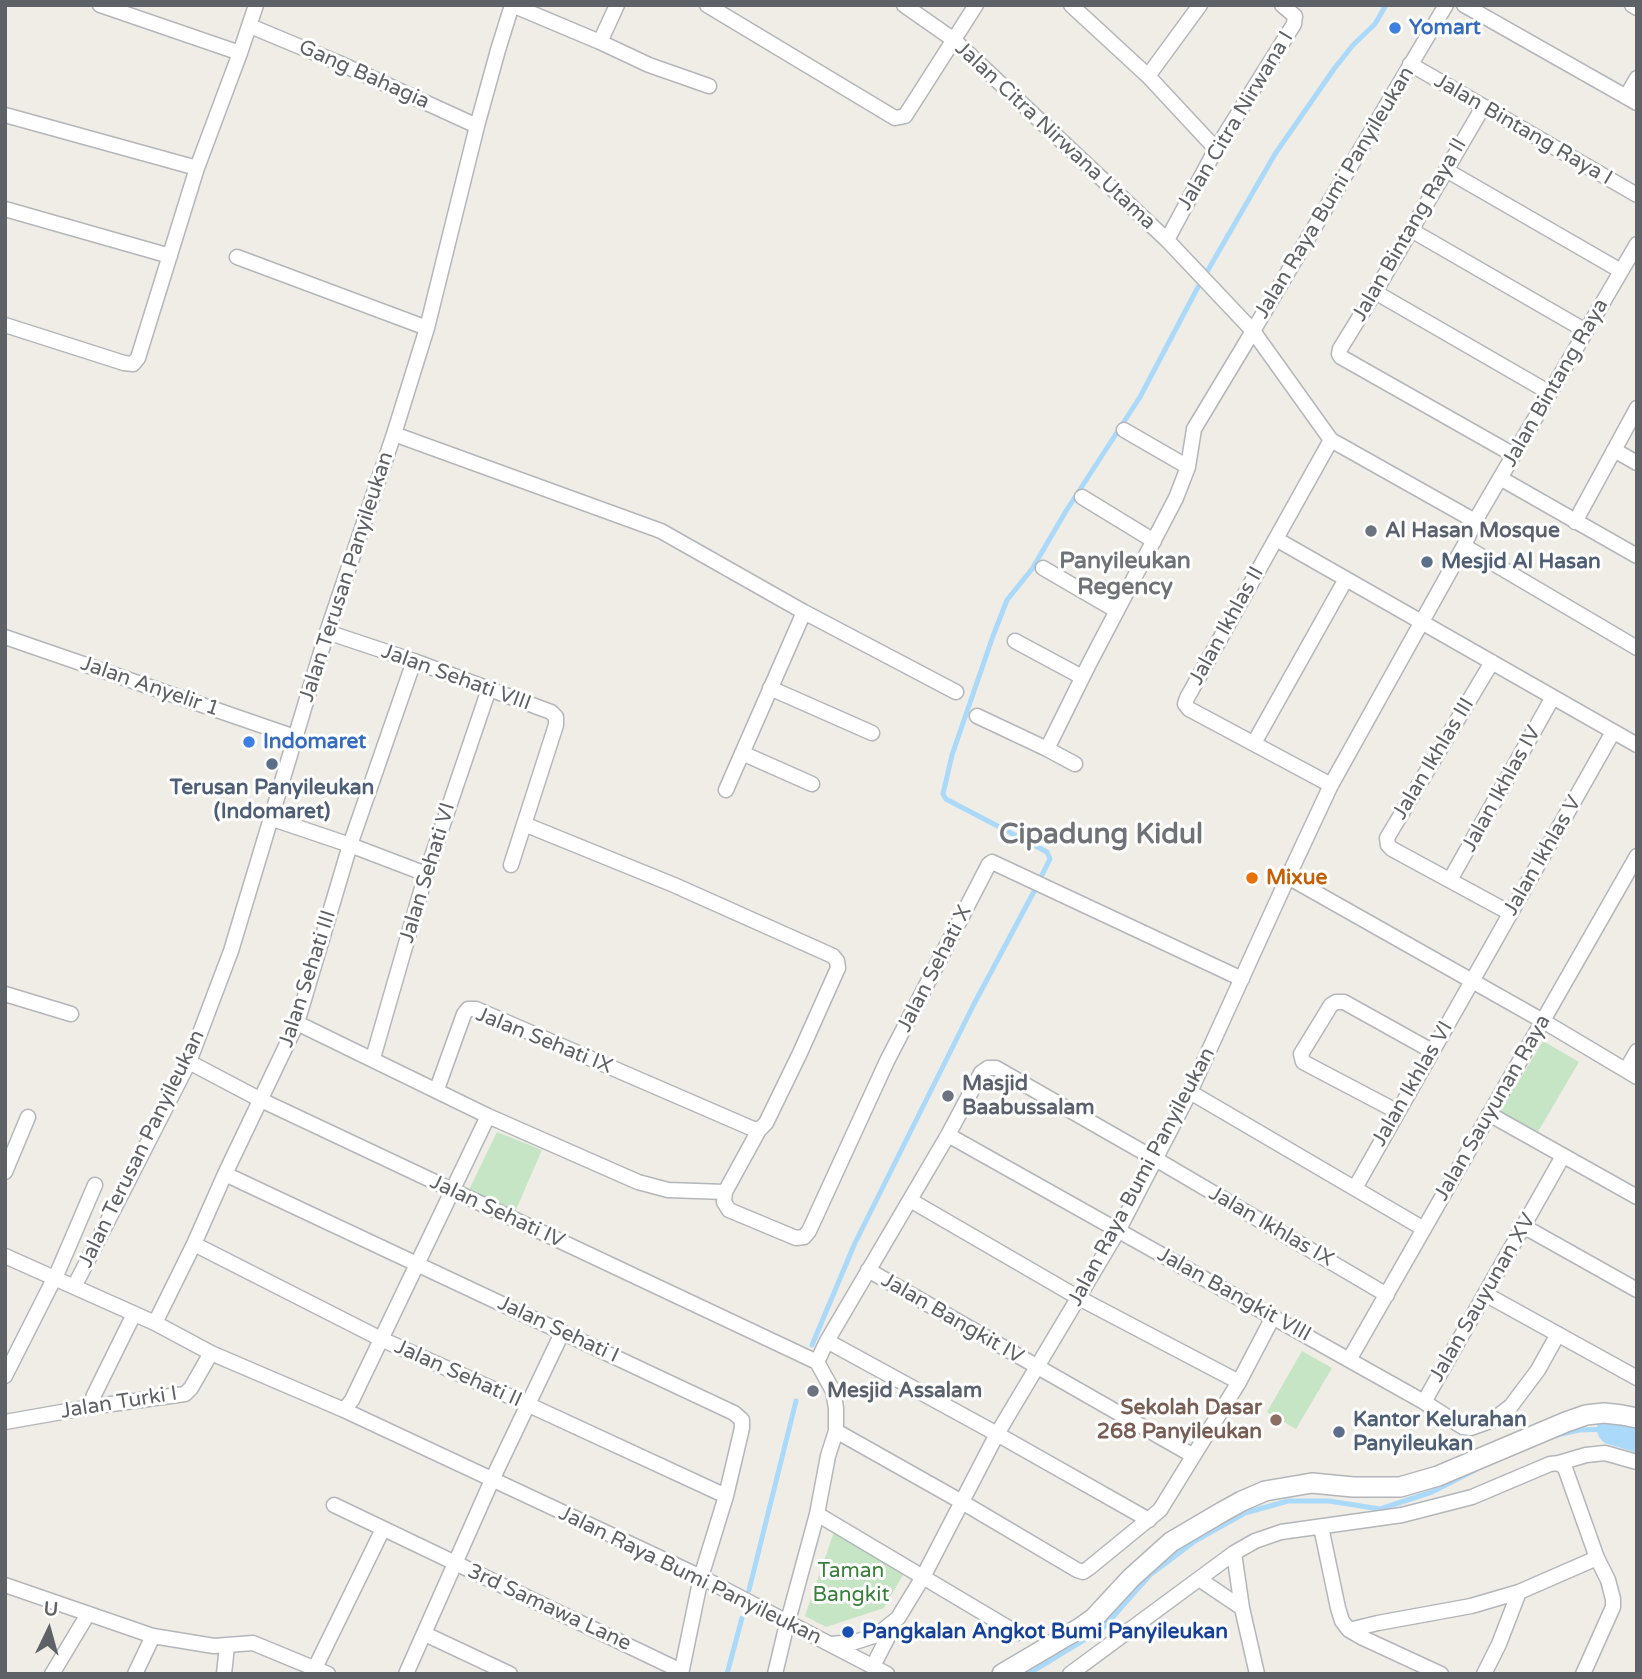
<!DOCTYPE html>
<html>
<head>
<meta charset="utf-8">
<style>
	body { margin:0 }
	#map { position:relative; width:1642px; height:1679px; overflow:hidden; background:#efede6; font-family:"Varela Round",sans-serif }
	canvas { display:block }
	.frame { position:absolute; inset:0; border:7px solid #5e6165; pointer-events:none }
	.north { position:absolute; left:14px; top:1595px; width:70px; height:70px; -webkit-text-stroke:5px #fff; paint-order:stroke; rotate:5deg; font-size:19px; font-weight:700; line-height:28px; text-align:center; color:#5e6165 }
	.north::after { content:''; display:block; margin:auto; width:24px; height:32px; background:#5e6165; clip-path:polygon(50% 0,100% 100%,50% 72%,0 100%) }
</style>
</head>
<body>
<div id="map">
<canvas width="1642" height="1679"></canvas>
<div class="frame"></div>
<div class="north">U</div>
</div>
<script>
const ctx = document.querySelector('canvas').getContext('2d');
ctx.lineJoin = 'round';
function fill(path, color) { ctx.fillStyle = color; ctx.fill(path, 'evenodd'); }
const shape = rows => new Path2D(rows.map(r => 'M' + r).join(''));
function strokePath(path, color, width, dash) { ctx.strokeStyle = color; ctx.lineWidth = width; ctx.lineCap = dash ? 'butt' : 'round'; ctx.setLineDash(dash || []); ctx.stroke(path); }
function drawText(font, color, halo, rows, align = 'center') {
  ctx.font = font + ' "Varela Round",sans-serif'; ctx.lineWidth = 6; ctx.setLineDash([]); ctx.textBaseline = 'middle'; ctx.strokeStyle = halo; ctx.fillStyle = color; for (const [text, x, y, turn = 0] of rows) {
    ctx.save(); ctx.translate(x, y); ctx.rotate((+turn || 0) * Math.PI / 180); ctx.textAlign = isNaN(turn) ? turn : align; if (halo) ctx.strokeText(text, 0, 0); ctx.fillText(text, 0, 0); ctx.restore();
  }
}
fill(shape([
	[1543,1041,1579,1062,1536,1135,1499,1114],
	[497,1132,542,1150,514,1214,467,1194],
	[1302,1351,1332,1368,1296,1429,1267,1412],
	[834,1532,904,1573,884,1608,826,1627,805,1616]
]), '#c5e5c4');
strokePath(shape([
	[1208,270,1275,154,1334,69,1353,45,1375,24,1386,5],
	[1040,879,1050,859,1047,852,946,799,943,794,952,755,993,636,1007,600,1032,569,1066,511,1140,397,1198,287],
	[812,1345,855,1243,974,1004,1038,884],
	[1557,1435,1579,1430,1613,1429],
	[749,1590,796,1401],
	[727,1674,742,1618],
	[1028,1674,1102,1629,1150,1575,1195,1541,1245,1513,1288,1501,1329,1501,1380,1509,1432,1492,1477,1469]
]), '#abd9fa', 5);
strokePath(shape([
	[1613,1429,1637,1436]
]), '#abd9fa', 32);
const street = shape([
	[100,5,240,53],
	[512,5,600,42,649,65,709,86],
	[707,5,895,118,905,116,976,5],
	[904,5,954,40,1167,240,1253,331,1194,429,1188,467,1176,498,1089,664,1047,749],
	[1071,5,1148,76,1216,149],
	[1464,5,1637,103],
	[1632,5,1637,8],
	[250,26,339,63,477,126],
	[600,42,617,5],
	[1410,64,1637,195],
	[1148,76,1200,5],
	[1626,97,1637,78],
	[1483,107,1375,292,1340,349,1339,354,1341,357,1514,455],
	[5,115,197,168],
	[1446,170,1621,271],
	[5,209,170,256],
	[1411,230,1586,331],
	[1167,240,1216,149,1294,24,1295,16,1282,5],
	[237,257,427,328],
	[1375,292,1550,393],
	[5,325,124,363,133,364,138,358,197,168,240,53,256,5],
	[1124,430,1188,467],
	[394,434,661,531,804,612,956,692],
	[1614,450,1637,463],
	[1500,478,1637,556],
	[1082,497,1154,541],
	[1475,521,1637,244],
	[1575,522,1637,408],
	[1276,539,1637,745],
	[1464,546,1637,648],
	[1043,568,1117,611],
	[327,632,414,661,551,712,556,717,556,725,511,865],
	[5,637,295,737],
	[1015,641,1082,677],
	[1492,662,1387,838,1388,845,1392,849,1510,913],
	[770,688,872,733],
	[977,716,1047,749,1075,764],
	[1254,743,1346,579],
	[742,753,812,784],
	[1331,785,1189,709,1185,704,1187,698,1331,440],
	[726,790,804,612],
	[270,818,350,845,426,874],
	[1288,877,1543,1021,1637,1077],
	[1450,880,1553,697],
	[5,994,71,1014],
	[297,1023,488,1116,638,1182,668,1190,725,1192],
	[373,1058,426,874,489,689],
	[189,1062,261,1100,817,1362],
	[1626,1070,1637,1051],
	[437,1089,464,1014,468,1009,476,1009,751,1128,759,1130,766,1123,800,1053,838,968,837,961,833,956,674,885,524,824],
	[1190,1092,1424,1229],
	[1398,1112,1303,1062,1301,1054,1331,1005,1336,1002,1344,1002,1432,1051],
	[1489,1114,1637,1197],
	[759,1130,725,1192,724,1202,729,1210,796,1238,804,1237,809,1231,887,1061,989,864,992,862,1242,979],
	[948,1135,1424,1402,1563,1156],
	[5,1172,28,1117],
	[225,1174,734,1413,742,1420,742,1428,726,1496,701,1577,681,1674],
	[1355,1188,1613,732],
	[910,1200,1079,1298,1239,1382],
	[1523,1226,1637,1290],
	[194,1244,381,1339,529,1405,726,1496],
	[5,1256,155,1323,211,1353,344,1410,701,1577,887,1674],
	[868,1270,1192,1455],
	[74,1287,189,1062,231,951,327,632,394,434,427,328,477,126,498,50,512,5],
	[1485,1294,1637,1378],
	[155,1323,194,1244,225,1174,297,1023,350,845,414,661],
	[827,1341,997,1434,1149,1520],
	[1349,1360,1637,856],
	[817,1362,827,1341,948,1135,981,1073,988,1068,996,1068,1164,1164,1387,1295],
	[5,1376,59,1269,95,1185],
	[1424,1402,1463,1427,1471,1428,1493,1420,1511,1406,1538,1370,1558,1334],
	[90,1407,94,1395,134,1314],
	[344,1410,352,1400,488,1116],
	[5,1422,90,1407,185,1394,191,1388,211,1353],
	[836,1431,962,1502,1077,1570,1083,1572,1089,1568,1160,1510,1239,1382,1273,1317],
	[1559,1463,1586,1455,1605,1453,1637,1462],
	[334,1505,681,1671],
	[817,1514,1017,1633],
	[1321,1527,1338,1608,1342,1621,1349,1630,1363,1638,1441,1674],
	[1234,1553,1242,1608],
	[1199,1579,1242,1608,1257,1674],
	[5,1585,153,1636,214,1646,253,1643,328,1674],
	[1349,1630,1378,1623,1471,1606,1519,1592],
	[425,1634,510,1674],
	[830,1644,855,1642,877,1635,898,1618,923,1577,997,1434,1118,1231,1190,1092,1288,877,1331,785,1464,546,1475,521,1331,440,1253,331,1446,5],
	[873,1666,894,1625],
	[315,1668,383,1529],
	[52,1674,88,1614],
	[135,1674,153,1636],
	[224,1674,227,1646],
	[406,1674,492,1480,562,1333],
	[775,1674,785,1632,817,1514,828,1456,836,1431,836,1408,833,1391,817,1362],
	[1070,1674,1234,1553,1255,1541,1281,1532,1402,1515,1472,1497,1550,1464,1559,1463,1565,1468,1597,1558,1608,1580,1613,1599,1613,1607,1583,1674],
	[1484,1674,1499,1644,1519,1592,1597,1558]
]);
const secondary = shape([
	[1002,1674,1080,1628,1094,1618,1131,1578,1171,1542,1222,1512,1242,1501,1265,1491,1312,1483,1353,1487,1400,1487,1438,1476,1566,1422,1586,1415,1604,1413,1622,1415,1637,1418]
]);
strokePath(street, '#b3b6ba', 17);
strokePath(secondary, '#b2b5ba', 22);
strokePath(street, '#fff', 14);
strokePath(secondary, '#fff', 19);
for (const [x, y, r, color] of [
	[1395,28,7,"#3f7fe0"],
	[1371,531,7,"#6b7280"],
	[1427,562,7,"#5c6f8a"],
	[249,742,7,"#3f7fe0"],
	[272,764,7,"#5c6f8a"],
	[1252,878,7,"#e8710a"],
	[948,1096,7,"#6b7280"],
	[813,1391,7,"#6b7280"],
	[1276,1420,7,"#8d6e63"],
	[1339,1432,7,"#5c6f8a"],
	[848,1632,7,"#1a4fb4"]
]) { const dot = new Path2D(); dot.arc(x, y, r, 0, 2 * Math.PI); ctx.fillStyle = color; ctx.fill(dot); strokePath(dot, '#fff', 2.5); }
drawText('bold 21px', '#366cbe', '#fff', [
	["Yomart",1409,28],
	["Indomaret",263,742]
], 'left');
drawText('21px', '#5e6165', '#fff', [
	["Gang Bahagia",364,75,24],
	["Jalan Citra Nirwana I",1236,121,-59],
	["Jalan Bintang Raya I",1523,130,30],
	["Jalan Citra Nirwana Utama",1055,136,43],
	["Jalan Raya Bumi Panyileukan",1335,193,-59],
	["Jalan Bintang Raya II",1410,230,-60],
	["Jalan Bintang Raya",1556,383,-60],
	["Jalan Terusan Panyileukan",347,577,-72],
	["Jalan Ikhlas II",1227,626,-61],
	["Jalan Sehati VIII",456,678,20],
	["Jalan Anyelir 1",150,687,19],
	["Jalan Ikhlas III",1434,759,-59],
	["Jalan Ikhlas IV",1502,789,-61],
	["Jalan Ikhlas V",1543,856,-60],
	["Jalan Sehati VI",428,873,-73],
	["Jalan Sehati X",935,969,-63],
	["Jalan Sehati III",308,979,-72],
	["Jalan Sehati IX",544,1041,22],
	["Jalan Ikhlas VI",1413,1084,-60],
	["Jalan Sauyunan Raya",1493,1108,-60],
	["Jalan Terusan Panyileukan",142,1149,-64],
	["Jalan Raya Bumi Panyileukan",1142,1177,-62],
	["Jalan Sehati IV",497,1212,25],
	["Jalan Ikhlas IX",1271,1227,30],
	["Jalan Bangkit VIII",1234,1295,29],
	["Jalan Sauyunan XV",1483,1298,-60],
	["Jalan Bangkit IV",952,1319,30],
	["Jalan Sehati I",558,1330,25],
	["Jalan Sehati II",458,1374,24],
	["Jalan Turki I",119,1403,-9],
	["Jalan Raya Bumi Panyileukan",690,1576,26],
	["3rd Samawa Lane",549,1608,25]
]);
drawText('bold 21px', '#5b616d', '#fff', [
	["Al Hasan Mosque",1385,531],
	["Masjid",962,1084],
	["Baabussalam",962,1108],
	["Mesjid Assalam",827,1391]
], 'left');
drawText('bold 21px', '#4e5e75', '#fff', [
	["Mesjid Al Hasan",1441,562],
	["Terusan Panyileukan",272,788,"center"],
	["(Indomaret)",272,812,"center"],
	["Kantor Kelurahan",1353,1420],
	["Panyileukan",1353,1444]
], 'left');
drawText('bold 21px', '#c56008', '#fff', [
	["Mixue",1266,878]
], 'left');
drawText('bold 21px', '#785e54', '#fff', [
	["Sekolah Dasar",1262,1408],
	["268 Panyileukan",1262,1432]
], 'right');
drawText('21px', '#39813b', '#fff', [
	["Taman",851,1571],
	["Bangkit",851,1595]
]);
drawText('bold 21px', '#164399', '#fff', [
	["Pangkalan Angkot Bumi Panyileukan",862,1632]
], 'left');
drawText('bold 23px', '#6f7377', '#fff', [
	["Panyileukan",1125,562],
	["Regency",1125,588]
]);
drawText('bold 28px', '#6f7377', '#fff', [
	["Cipadung Kidul",1101,836]
]);
</script>
</body>
</html>
